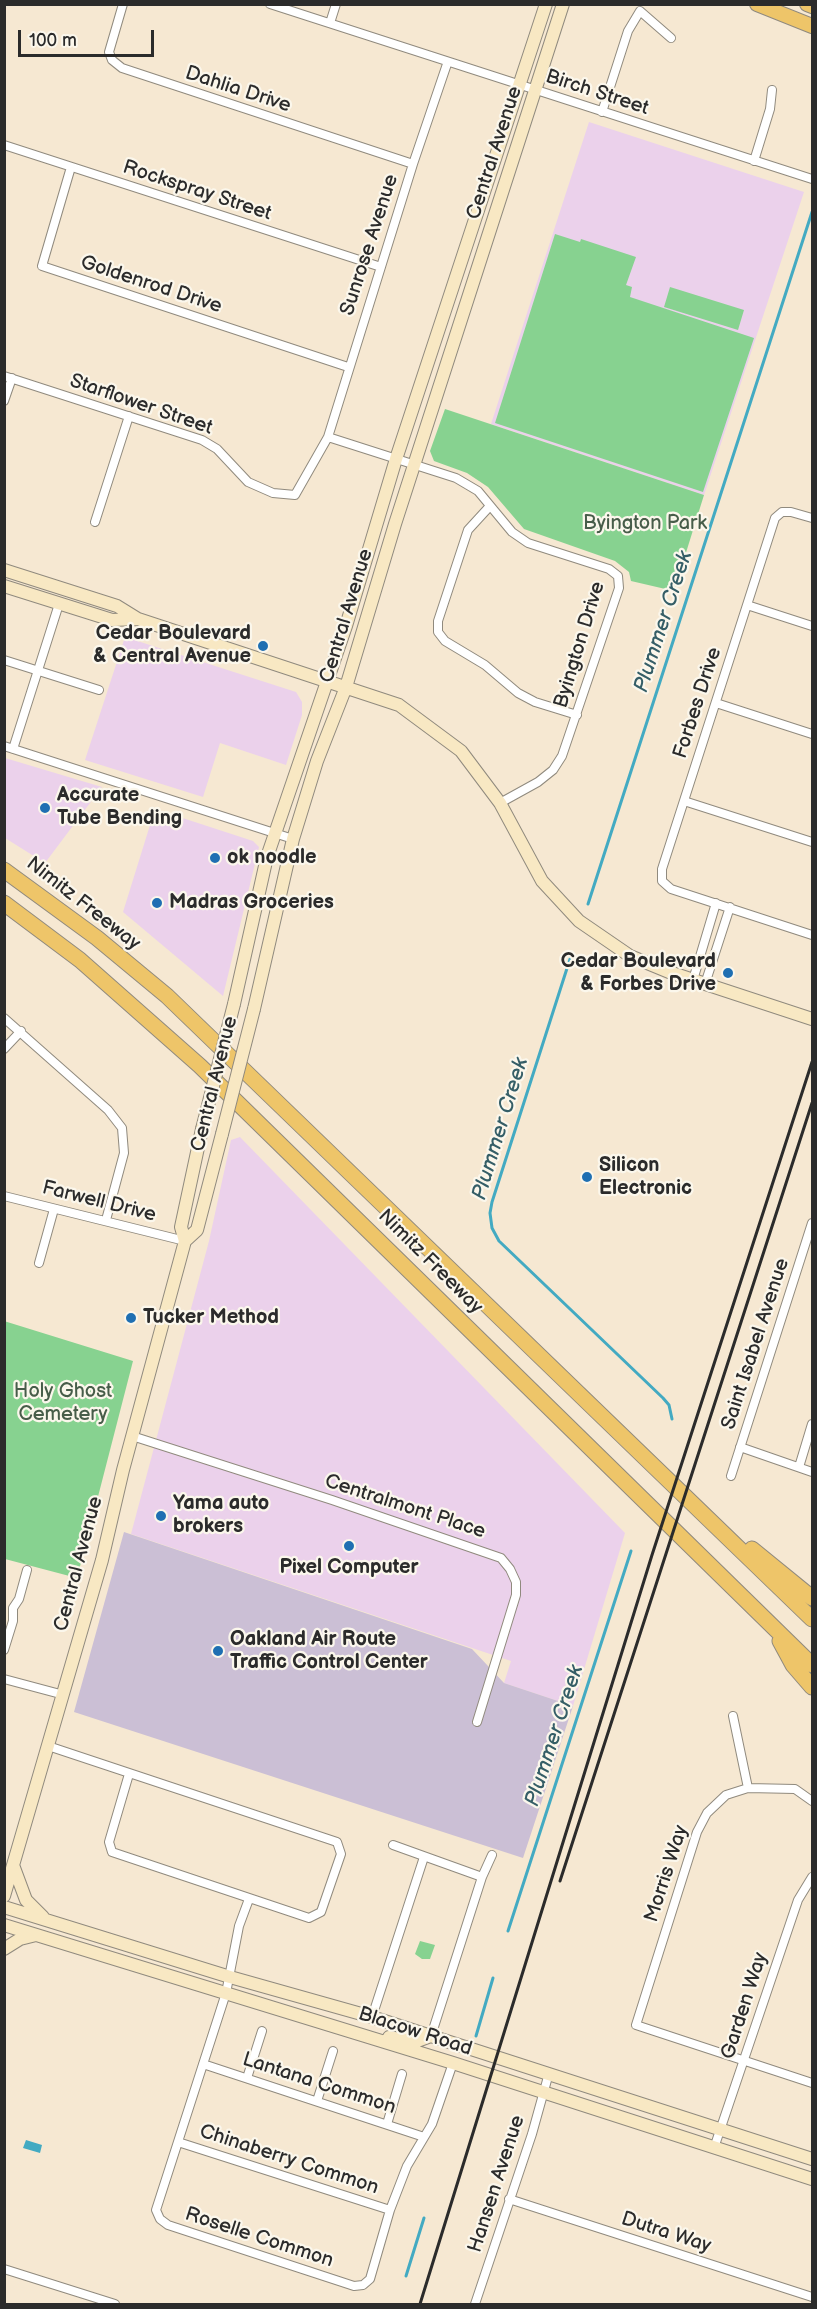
<!DOCTYPE html>
<html>
<head>
<meta charset="utf-8">
<style>
	body { margin:0 }
	#map { position:relative; width:817px; height:2309px; overflow:hidden; background:#f6e8d2; font-family:"Balsamiq Sans",sans-serif }
	canvas { display:block }
	.frame { position:absolute; inset:0; border:6px solid #2b2b2b; pointer-events:none }
	.scale { position:absolute; left:18px; top:30px; width:136px; height:27px; box-sizing:border-box; border:3px solid #2b2b2b; border-top:0; padding-left:8px; font-size:18px; line-height:21px; white-space:nowrap; color:#2b2b2b; -webkit-text-stroke:4px #fbf7ec; paint-order:stroke }
</style>
</head>
<body>
<div id="map">
<canvas width="817" height="2309"></canvas>
<div class="frame"></div>
<div class="scale">100 m</div>
</div>
<script>
const ctx = document.querySelector('canvas').getContext('2d');
ctx.lineJoin = 'round';
function fill(path, color) { ctx.fillStyle = color; ctx.fill(path, 'evenodd'); }
const shape = rows => new Path2D(rows.map(r => 'M' + r).join(''));
function strokePath(path, color, width, dash) { ctx.strokeStyle = color; ctx.lineWidth = width; ctx.lineCap = dash ? 'butt' : 'round'; ctx.setLineDash(dash || []); ctx.stroke(path); }
function drawText(font, color, halo, rows, align = 'center') {
  ctx.font = font + ' "Balsamiq Sans",sans-serif'; ctx.lineWidth = 4.5; ctx.setLineDash([]); ctx.textBaseline = 'middle'; ctx.strokeStyle = halo; ctx.fillStyle = color; for (const [text, x, y, turn = 0] of rows) {
    ctx.save(); ctx.translate(x, y); ctx.rotate((+turn || 0) * Math.PI / 180); ctx.textAlign = isNaN(turn) ? turn : align; if (halo) ctx.strokeText(text, 0, 0); ctx.fillText(text, 0, 0); ctx.restore();
  }
}
fill(shape([
	[589,122,804,192,704,495,491,424],
	[125,637,296,692,302,702,302,715,286,765,220,743,203,797,85,760],
	[5,758,102,787,45,863,5,838],
	[155,809,253,841,259,847,223,996,123,912],
	[240,1137,625,1533,573,1706,504,1683,511,1661,131,1534,209,1241,231,1140]
]), '#ebd1eb');
fill(shape([
	[124,1532,472,1649,504,1683,573,1706,523,1858,74,1712]
]), '#cbbfd5');
fill(shape([
	[555,234,580,242,581,239,636,257,626,285,632,287,630,297,754,338,703,492,495,423],
	[670,287,744,310,738,330,664,307],
	[445,409,704,495,674,591,631,581,629,572,615,561,524,529,488,487,467,473,434,461,430,451],
	[4,1321,133,1361,77,1578,5,1559],
	[420,1941,435,1945,430,1959,422,1959,415,1954]
]), '#87d290');
fill(shape([
	[26,2140,42,2145,40,2153,23,2148]
]), '#43aac2');
strokePath(shape([
	[588,904,812,212],
	[570,959,492,1202,490,1213,492,1228,499,1241,663,1398,669,1405,672,1419],
	[508,1931,631,1551],
	[476,2036,493,1978],
	[406,2276,424,2218]
]), '#43aac2', 3);
const street = shape([
	[123,4,109,52,112,60,122,68,413,164],
	[270,4,812,179],
	[330,23,336,4],
	[602,112,628,31,640,11,671,38],
	[4,145,381,267],
	[754,161,770,109,772,90],
	[71,167,42,266,348,367],
	[4,376,202,440,217,449,248,482,273,493,295,495,328,437,413,164,447,64],
	[4,401,12,378],
	[328,437,456,478,478,491,512,532,528,543,609,569,618,576,619,588,562,756,553,770,538,782,500,803],
	[490,506,468,530,438,621,438,632,445,641,485,665,518,693,535,702,577,715],
	[812,518,791,512,782,512,775,518,662,869,662,881,671,889,812,935],
	[95,522,129,416],
	[747,605,812,626],
	[4,660,99,690],
	[716,703,812,734],
	[4,746,293,839],
	[13,749,59,604],
	[684,801,812,842],
	[693,980,716,903],
	[705,984,730,907],
	[4,1018,108,1110,122,1128,124,1153,106,1220],
	[4,1049,21,1031],
	[4,1196,185,1241],
	[39,1263,54,1209],
	[132,1436,332,1500,501,1558,510,1569,516,1582,516,1595,477,1722],
	[740,1447,812,1472],
	[799,1467,812,1424],
	[731,1476,812,1223],
	[4,1650,13,1621,13,1608,19,1599,27,1570],
	[4,1679,64,1695],
	[733,1716,748,1788],
	[48,1746,337,1842,341,1854,321,1912,309,1918,112,1852,109,1842,129,1774],
	[812,1801,795,1789,748,1788,726,1795,707,1813,697,1832,636,2025,812,2083],
	[393,1845,482,1877],
	[249,1899,239,1926,226,1993,156,2210,160,2219,168,2225,354,2286,363,2285,370,2279,390,2210,407,2166,432,2124,453,2063],
	[372,2017,424,1857],
	[431,2036,482,1877,492,1855],
	[203,2064,424,2137],
	[247,2078,262,2031],
	[317,2101,333,2051],
	[387,2124,402,2074],
	[178,2142,390,2210],
	[714,2148,798,1900,812,1877],
	[509,2199,812,2297],
	[4,2269,115,2304],
	[475,2304,532,2134,549,2073]
]);
const secondary = shape([
	[4,570,117,606,138,619,399,705,461,751,500,803,542,881,579,921,630,956,669,972,812,1019],
	[4,586,112,620,138,619],
	[234,1004,267,857,346,626,396,459,546,4],
	[254,1009,293,839,317,761,346,687,395,524,563,4],
	[185,1241,197,1230,222,1134],
	[13,1865,26,1900,43,1917],
	[4,1896,102,1560,123,1470,185,1241,181,1227,202,1129],
	[4,1907,230,1977,372,2017,812,2159],
	[4,1925,453,2063,812,2179],
	[4,1949,20,1939,36,1935],
	[389,2037,415,2042,431,2036]
]);
const primary = shape([
	[757,4,812,26],
	[807,4,812,6]
]);
const highway = shape([
	[4,870,97,938,167,996,812,1619],
	[4,903,80,960,200,1066,812,1665],
	[752,1549,812,1598],
	[780,1641,793,1665,812,1687]
]);
strokePath(street, '#908a7e', 10);
strokePath(secondary, '#908a7e', 14);
strokePath(primary, '#908a7e', 16);
strokePath(highway, '#908a7e', 17);
strokePath(street, '#fff', 8);
strokePath(secondary, '#f8e8c3', 12);
strokePath(primary, '#eec569', 14);
strokePath(highway, '#eec569', 15);
strokePath(shape([
	[560,1881,812,1103],
	[420,2304,652,1555,812,1062]
]), '#2b2b2b', 3);
const secondaryBridge = shape([
	[202,1129,234,1004],
	[222,1134,254,1009]
]);
strokePath(secondaryBridge, '#908a7e', 14, []);
strokePath(secondaryBridge, '#f8e8c3', 12);
for (const [x, y, r, color] of [
	[263,646,6,"#1f6fb2"],
	[45,808,6,"#1f6fb2"],
	[215,858,6,"#1f6fb2"],
	[157,903,6,"#1f6fb2"],
	[728,973,6,"#1f6fb2"],
	[587,1177,6,"#1f6fb2"],
	[131,1318,6,"#1f6fb2"],
	[161,1516,6,"#1f6fb2"],
	[349,1546,6,"#1f6fb2"],
	[218,1651,6,"#1f6fb2"]
]) { const dot = new Path2D(); dot.arc(x, y, r, 0, 2 * Math.PI); ctx.fillStyle = color; ctx.fill(dot); strokePath(dot, '#fbf7ec', 2); }
drawText('20px', '#2b2b2b', '#fbf7ec', [
	["Dahlia Drive",238,90,18],
	["Birch Street",597,93,18],
	["Central Avenue",495,153,-72],
	["Rockspray Street",197,191,18],
	["Sunrose Avenue",370,245,-72],
	["Goldenrod Drive",151,285,18],
	["Starflower Street",141,405,19],
	["Central Avenue",347,616,-73],
	["Byington Drive",580,645,-73],
	["Forbes Drive",698,703,-72],
	["Nimitz Freeway",83,904,38],
	["Central Avenue",215,1084,-76],
	["Farwell Drive",99,1202,14],
	["Nimitz Freeway",430,1262,45],
	["Saint Isabel Avenue",756,1344,-72],
	["Centralmont Place",405,1507,18],
	["Central Avenue",79,1564,-75],
	["Morris Way",667,1874,-72],
	["Garden Way",745,2006,-72],
	["Blacow Road",415,2032,18],
	["Lantana Common",319,2084,18],
	["Chinaberry Common",289,2160,18],
	["Hansen Avenue",497,2184,-72],
	["Dutra Way",666,2233,18],
	["Roselle Common",259,2238,18]
]);
drawText('20px', '#475d49', '#fbf7ec', [
	["Byington Park",645,524],
	["Holy Ghost",63,1392],
	["Cemetery",63,1415]
]);
drawText('bold 20px', '#2b2b2b', '#fbf7ec', [
	["Cedar Boulevard",251,634,"right"],
	["& Central Avenue",251,657,"right"],
	["Accurate",57,796],
	["Tube Bending",57,819],
	["ok noodle",227,858],
	["Madras Groceries",169,903],
	["Cedar Boulevard",716,962,"right"],
	["& Forbes Drive",716,985,"right"],
	["Silicon",599,1166],
	["Electronic",599,1189],
	["Tucker Method",143,1318],
	["Yama auto",173,1504],
	["brokers",173,1527],
	["Pixel Computer",349,1568,"center"],
	["Oakland Air Route",230,1640],
	["Traffic Control Center",230,1663]
], 'left');
drawText('italic 21px', '#355e67', '#fbf7ec', [
	["Plummer Creek",664,622,-72],
	["Plummer Creek",501,1129,-73],
	["Plummer Creek",555,1736,-72]
]);
</script>
</body>
</html>
